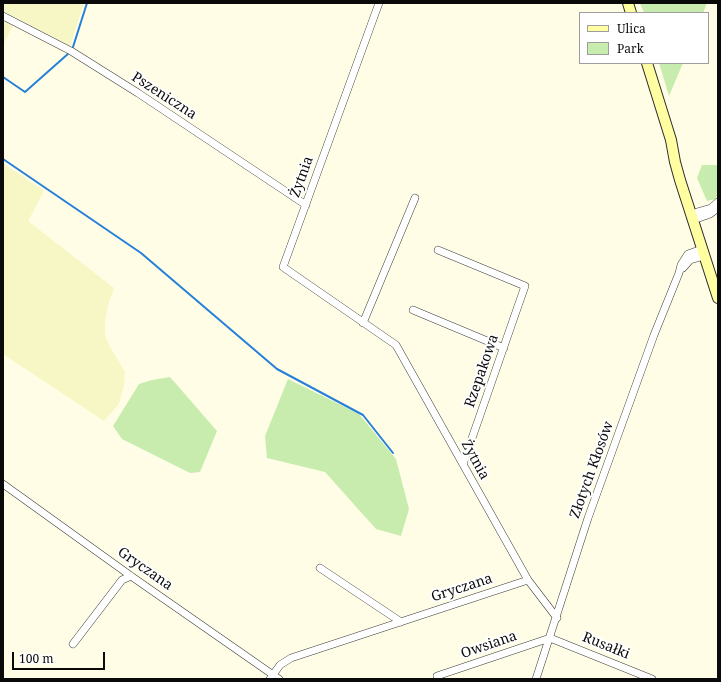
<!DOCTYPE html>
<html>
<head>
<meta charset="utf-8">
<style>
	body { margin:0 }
	#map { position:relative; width:721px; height:682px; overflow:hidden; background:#fffde6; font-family:"Noto Serif",serif }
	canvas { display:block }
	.frame { position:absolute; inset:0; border:4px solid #0a0a0a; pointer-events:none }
	.legend { position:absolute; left:579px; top:12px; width:130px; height:52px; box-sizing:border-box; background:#fff; border:1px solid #9d9d9d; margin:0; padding:5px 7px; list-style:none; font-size:12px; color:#0a0a0a }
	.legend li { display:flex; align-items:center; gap:8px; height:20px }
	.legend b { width:20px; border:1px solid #9d9d9d }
	.scale { position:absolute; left:12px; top:652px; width:93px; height:18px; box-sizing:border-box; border:2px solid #0a0a0a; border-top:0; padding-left:5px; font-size:12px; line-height:14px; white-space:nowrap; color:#0a0a0a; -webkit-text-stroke:3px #fff; paint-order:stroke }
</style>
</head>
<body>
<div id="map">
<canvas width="721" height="682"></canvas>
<div class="frame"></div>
<ul class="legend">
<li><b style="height:5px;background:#fffea1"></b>Ulica</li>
<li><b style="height:11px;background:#c8ecad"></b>Park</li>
</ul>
<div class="scale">100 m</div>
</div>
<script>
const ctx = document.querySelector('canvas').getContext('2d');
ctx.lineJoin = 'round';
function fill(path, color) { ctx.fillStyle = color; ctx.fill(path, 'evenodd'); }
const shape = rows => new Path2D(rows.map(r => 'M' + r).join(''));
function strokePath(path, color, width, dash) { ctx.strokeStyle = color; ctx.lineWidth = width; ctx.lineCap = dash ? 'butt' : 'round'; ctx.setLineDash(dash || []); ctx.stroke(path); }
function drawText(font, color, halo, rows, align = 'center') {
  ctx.font = font + ' "Noto Serif",serif'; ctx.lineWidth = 4; ctx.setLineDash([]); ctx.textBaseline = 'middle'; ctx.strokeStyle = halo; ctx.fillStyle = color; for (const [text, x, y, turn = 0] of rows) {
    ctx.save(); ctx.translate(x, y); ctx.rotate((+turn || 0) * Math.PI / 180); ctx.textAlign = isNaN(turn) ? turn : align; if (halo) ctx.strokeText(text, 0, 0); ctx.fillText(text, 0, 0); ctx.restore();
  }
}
fill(shape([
	[3,3,84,3,70,46,3,11],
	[3,19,14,24,3,45],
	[3,163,44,191,28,221,114,288,108,305,105,323,105,336,109,345,125,372,124,385,119,404,104,421,3,354]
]), '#f6f7c4');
fill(shape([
	[640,3,707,3,703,13,644,13],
	[659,63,683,63,669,96],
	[702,165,718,165,718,193,716,199,707,201,697,178],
	[170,377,217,431,200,472,190,473,122,439,113,426,139,384,152,380],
	[288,379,359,414,396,459,409,509,401,536,376,529,325,472,267,458,265,436]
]), '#c8ecad');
strokePath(shape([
	[73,47,87,3],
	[3,77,25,92,69,53],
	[3,159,141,253,277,369,363,415,393,453]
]), '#2680d9', 2);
const minor = shape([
	[379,3,283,267,396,345,528,580,557,618],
	[3,16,71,51,138,93,306,205],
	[697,212,711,208,718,202],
	[699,218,710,214,718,208],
	[438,250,525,286,463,464],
	[683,268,690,260,704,256],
	[413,310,504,348],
	[363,323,415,198],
	[3,484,131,576,279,679],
	[320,568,401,622],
	[73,644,122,580,131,576],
	[437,676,550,638,652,679],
	[270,679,280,665,291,658,528,580],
	[536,679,588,518,654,335,679,273,681,265,688,254,702,249]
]);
const secondary = shape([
	[628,3,631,13],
	[647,63,671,140,675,162,680,180,718,298]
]);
strokePath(minor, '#3d3d3d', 8);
strokePath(secondary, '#2c2c2c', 12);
strokePath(minor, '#fff', 7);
strokePath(secondary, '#fffea1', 10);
drawText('14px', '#0a0a0a', '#fff', [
	["Pszeniczna",164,96,33],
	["Żytnia",302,177,-70],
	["Rzepakowa",482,371,-71],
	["Żytnia",475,460,61],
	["Złotych Kłosów",592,470,-70],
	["Gryczana",145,569,35],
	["Gryczana",462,588,-18],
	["Owsiana",489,645,-19],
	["Rusałki",606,646,22]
]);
</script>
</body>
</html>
